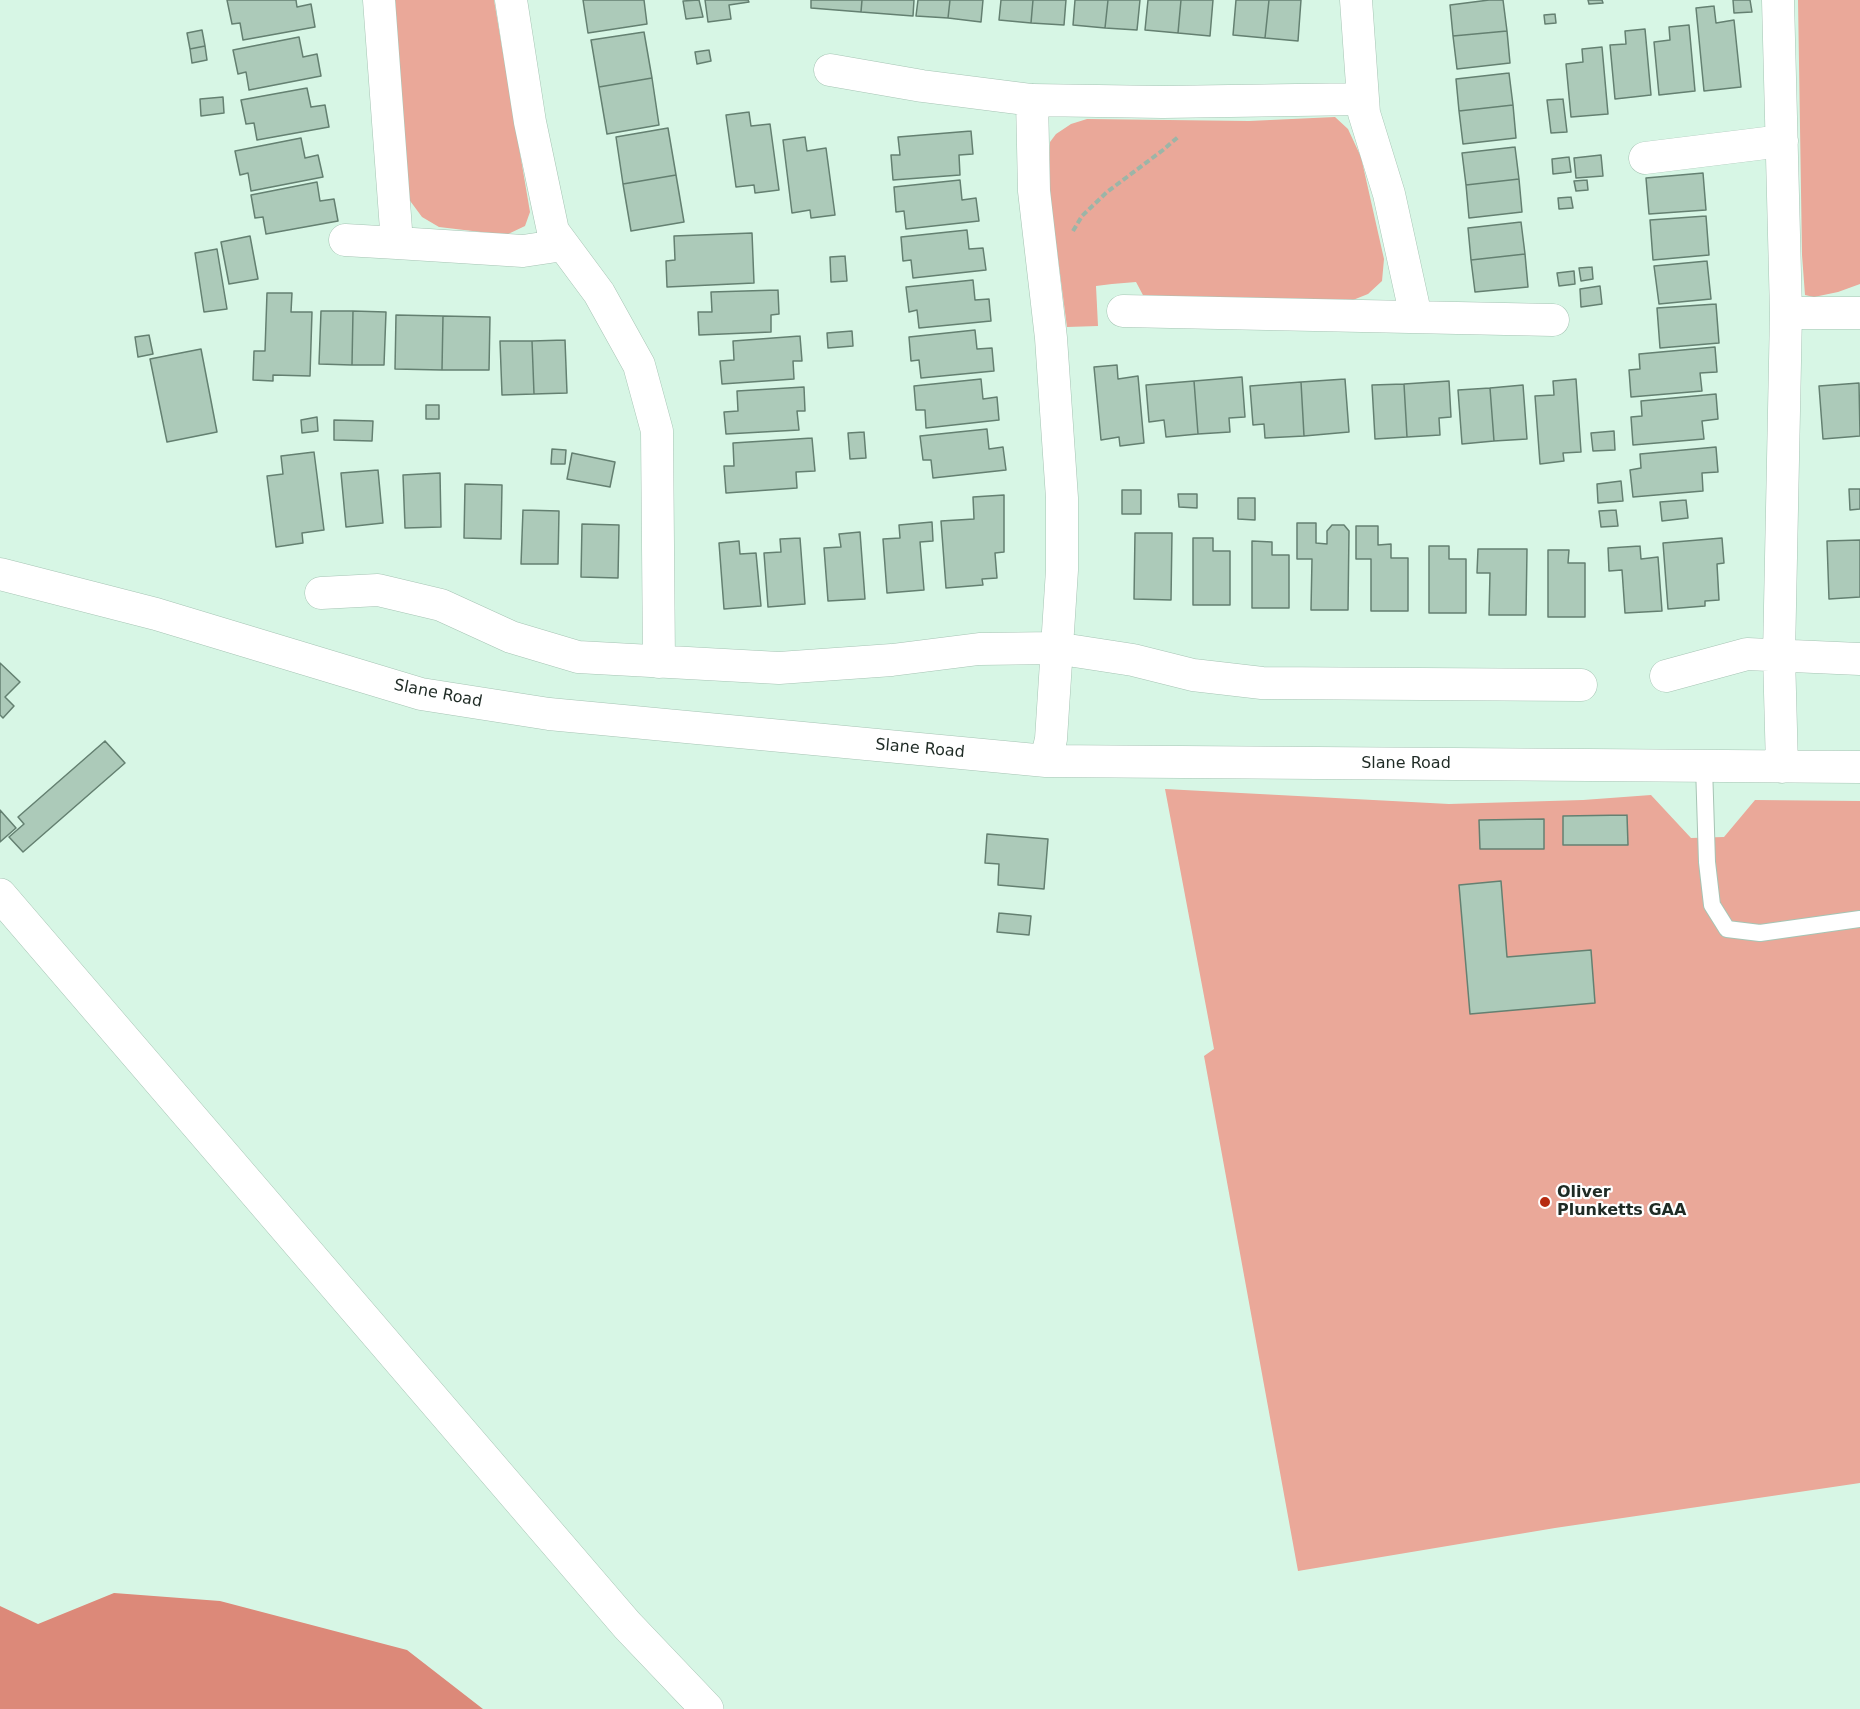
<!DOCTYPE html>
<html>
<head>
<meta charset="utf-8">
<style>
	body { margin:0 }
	canvas { display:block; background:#d7f6e5 }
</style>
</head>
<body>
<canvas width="1860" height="1709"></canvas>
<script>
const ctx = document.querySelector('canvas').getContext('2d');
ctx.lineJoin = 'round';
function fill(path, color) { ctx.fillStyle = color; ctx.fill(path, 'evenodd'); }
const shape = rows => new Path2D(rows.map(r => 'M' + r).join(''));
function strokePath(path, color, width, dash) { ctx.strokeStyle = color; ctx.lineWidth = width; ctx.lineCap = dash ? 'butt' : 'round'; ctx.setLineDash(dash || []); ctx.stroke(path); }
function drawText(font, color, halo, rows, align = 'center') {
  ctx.font = font + ' "DejaVu Sans",sans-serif'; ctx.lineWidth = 4.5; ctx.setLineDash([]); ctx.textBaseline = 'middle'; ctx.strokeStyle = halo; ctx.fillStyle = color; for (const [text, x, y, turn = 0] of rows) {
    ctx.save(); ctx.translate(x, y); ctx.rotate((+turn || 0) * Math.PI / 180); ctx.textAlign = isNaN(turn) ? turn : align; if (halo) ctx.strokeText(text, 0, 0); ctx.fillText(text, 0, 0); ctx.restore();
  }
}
fill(shape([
	[395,0,494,0,530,212,525,226,506,235,439,227,422,217,408,198],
	[1798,0,1860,0,1860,284,1838,292,1814,297,1805,295,1802,255],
	[1335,117,1348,129,1361,157,1384,259,1382,281,1368,294,1353,300,1144,297,1136,282,1112,284,1096,286,1098,326,1067,327,1048,182,1050,142,1056,134,1071,124,1087,119,1249,121],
	[1165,789,1449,804,1583,800,1651,795,1691,838,1724,837,1755,800,1860,801,1860,1483,1555,1528,1298,1571,1204,1056,1214,1049]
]), '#eaa899');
fill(shape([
	[114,1593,220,1601,407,1650,483,1709,0,1709,0,1606,38,1624]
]), '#dc8979');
const building = shape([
	[227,0,296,0,297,7,311,4,315,27,243,40,240,23,232,24,227,0],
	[583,0,644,0,647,24,588,33,583,0],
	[699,0,703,17,686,19,683,1,699,0],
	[705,0,748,0,749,2,729,5,731,19,708,22,705,0],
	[811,0,862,0,861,12,811,8,811,0],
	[862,0,914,0,913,16,861,12,862,0],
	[918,0,950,0,948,18,916,16,918,0],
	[950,0,983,0,981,22,948,18,950,0],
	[1001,0,1033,0,1031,23,999,20,1001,0],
	[1033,0,1066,0,1064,25,1031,23,1033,0],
	[1075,0,1108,0,1105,28,1073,25,1075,0],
	[1108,0,1140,0,1137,30,1105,28,1108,0],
	[1148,0,1181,0,1178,33,1145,30,1148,0],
	[1181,0,1213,0,1210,36,1178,33,1181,0],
	[1236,0,1269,0,1265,38,1233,35,1236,0],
	[1269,0,1301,0,1298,41,1265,38,1269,0],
	[1489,0,1503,0,1507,31,1453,36,1450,5,1489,0],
	[1588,0,1602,0,1603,3,1589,4,1588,0],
	[1733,0,1750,0,1752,12,1734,13,1733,0],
	[1714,6,1716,23,1734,20,1741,87,1704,91,1696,8,1714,6],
	[1555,14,1556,23,1545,24,1544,15,1555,14],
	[1689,25,1695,91,1659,95,1654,42,1670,40,1669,27,1689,25],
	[1645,29,1651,95,1615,99,1610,45,1626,44,1625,31,1645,29],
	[202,30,205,46,190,49,187,33,202,30],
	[1507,31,1510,63,1457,69,1453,36,1507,31],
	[644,32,652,78,599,87,591,40,644,32],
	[299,37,303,57,317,54,321,76,249,90,246,72,238,74,233,50,299,37],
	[205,46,207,60,192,63,190,49,205,46],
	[1602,47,1608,114,1571,117,1566,64,1583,62,1582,49,1602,47],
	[709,50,711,61,697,64,695,52,709,50],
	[1509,73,1513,105,1459,111,1456,79,1509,73],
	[652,78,659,125,607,134,599,87,652,78],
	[307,88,311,107,325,105,329,127,257,140,254,123,246,124,241,100,307,88],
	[223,97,224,113,201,116,200,99,223,97],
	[1563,99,1567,132,1551,133,1547,100,1563,99],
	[1513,105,1516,138,1463,144,1459,111,1513,105],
	[749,112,751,126,770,124,779,190,755,193,754,185,736,187,726,115,749,112],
	[668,128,676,175,623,184,616,137,668,128],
	[971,131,973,154,959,155,960,175,893,180,891,155,900,155,898,137,971,131],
	[805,137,807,151,826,148,835,215,811,218,810,210,792,213,783,140,805,137],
	[301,138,305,158,318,155,323,177,251,191,248,173,240,175,235,151,301,138],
	[1515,147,1519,179,1466,185,1462,153,1515,147],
	[1601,155,1603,176,1576,178,1574,158,1601,155],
	[1569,157,1571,172,1553,174,1552,159,1569,157],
	[1703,173,1706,210,1649,214,1646,178,1703,173],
	[676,175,684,222,631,231,623,184,676,175],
	[1519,179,1522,212,1469,218,1466,185,1519,179],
	[960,180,962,200,976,198,979,221,906,229,904,211,896,212,894,187,960,180],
	[1587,180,1588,190,1576,191,1574,181,1587,180],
	[317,182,320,201,334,199,338,221,266,234,263,217,255,218,251,195,317,182],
	[1571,197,1573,208,1559,209,1558,198,1571,197],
	[1706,216,1709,255,1653,260,1650,220,1706,216],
	[1521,222,1525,254,1471,260,1468,228,1521,222],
	[967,230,969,249,983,248,986,270,913,278,911,260,903,261,901,237,967,230],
	[752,233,754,283,667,287,666,261,675,260,674,236,752,233],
	[250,236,258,279,229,284,221,242,250,236],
	[217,249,227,309,204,312,195,253,217,249],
	[1525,254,1528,287,1475,292,1471,260,1525,254],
	[845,256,847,281,831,282,830,257,845,256],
	[1707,261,1711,299,1659,304,1654,266,1707,261],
	[1592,267,1593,279,1581,281,1579,268,1592,267],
	[1574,271,1575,284,1559,286,1557,273,1574,271],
	[973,280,975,300,989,299,991,321,919,328,917,310,909,312,906,287,973,280],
	[1600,286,1602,304,1581,307,1580,289,1600,286],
	[778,290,779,314,771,315,771,332,699,335,698,312,712,312,711,292,778,290],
	[267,293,292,293,291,312,312,312,310,376,273,375,273,381,253,380,254,351,265,351,267,293],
	[1716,304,1719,343,1660,348,1657,308,1716,304],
	[321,311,353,311,352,365,319,364,321,311],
	[353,311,386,312,384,365,352,365,353,311],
	[396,315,443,316,442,370,395,369,396,315],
	[443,316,490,317,489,370,442,370,443,316],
	[975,330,977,349,992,348,994,371,921,378,919,360,911,361,909,337,975,330],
	[852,331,853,346,828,348,827,333,852,331],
	[149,335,153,354,138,357,135,337,149,335],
	[800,336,802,361,793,361,794,379,722,384,720,361,734,360,733,341,800,336],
	[565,340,567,393,534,394,532,341,565,340],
	[500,341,532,341,534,394,502,395,500,341],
	[1715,347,1717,372,1700,373,1702,391,1631,397,1629,370,1640,369,1639,354,1715,347],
	[201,349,217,432,167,442,150,359,201,349],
	[1117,365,1118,379,1138,376,1144,443,1120,446,1119,437,1101,440,1094,367,1117,365],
	[1242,377,1245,417,1229,418,1230,432,1198,434,1194,381,1242,377],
	[981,379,983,399,997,397,999,420,926,428,925,410,916,410,914,386,981,379],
	[1345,379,1349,432,1304,436,1301,382,1345,379],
	[1576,379,1581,452,1563,453,1564,461,1540,464,1535,396,1554,395,1553,381,1576,379],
	[1194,381,1198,434,1166,437,1164,420,1149,422,1146,385,1194,381],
	[1449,381,1451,417,1439,418,1440,435,1407,437,1404,384,1449,381],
	[1301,382,1304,436,1265,438,1264,424,1253,425,1250,386,1301,382],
	[1859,383,1860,436,1823,439,1819,386,1859,383],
	[1404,384,1407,437,1375,439,1372,385,1404,384],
	[1523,385,1527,439,1494,441,1490,388,1523,385],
	[804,387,805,411,797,411,799,430,726,434,724,412,738,411,737,391,804,387],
	[1490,388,1494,441,1462,444,1458,390,1490,388],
	[1716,394,1718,419,1702,421,1704,439,1633,445,1631,417,1642,416,1641,401,1716,394],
	[426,405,439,405,439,419,426,419,426,405],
	[317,417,318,431,302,433,301,420,317,417],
	[334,420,373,421,372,441,334,440,334,420],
	[987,429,989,449,1003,447,1006,470,933,478,931,460,923,460,920,436,987,429],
	[1614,431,1615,450,1593,451,1591,433,1614,431],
	[864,432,866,458,850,459,848,433,864,432],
	[812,438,815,471,796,472,797,488,726,493,724,466,734,466,733,443,812,438],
	[1716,447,1718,472,1702,473,1703,491,1633,497,1630,470,1641,468,1640,454,1716,447],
	[552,449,566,450,565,464,551,464,552,449],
	[314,452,324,530,302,533,303,543,276,547,267,476,283,474,281,456,314,452],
	[572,453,615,462,610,487,567,479,572,453],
	[378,470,383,523,346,527,341,473,378,470],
	[440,473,441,527,405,528,403,475,440,473],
	[1621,481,1623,501,1598,503,1597,484,1621,481],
	[465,484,502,485,501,539,464,538,465,484],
	[1849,489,1860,489,1860,509,1850,510,1849,489],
	[1122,490,1141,490,1141,514,1122,514,1122,490],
	[1178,494,1197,494,1197,508,1179,507,1178,494],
	[1004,495,1004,552,995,553,997,578,982,579,983,585,946,588,941,521,974,519,973,497,1004,495],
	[1238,498,1255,498,1255,520,1238,519,1238,498],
	[1686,500,1688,518,1662,521,1660,502,1686,500],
	[523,510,559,511,558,564,521,564,523,510],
	[1616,510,1618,526,1601,527,1599,511,1616,510],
	[932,522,933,541,920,542,924,590,887,593,883,539,900,538,899,525,932,522],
	[1297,523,1316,523,1316,543,1327,544,1327,531,1332,525,1344,525,1349,531,1348,610,1311,610,1312,559,1297,559,1297,523],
	[582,524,619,525,618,578,581,577,582,524],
	[1356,526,1378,526,1378,545,1391,544,1391,558,1408,558,1408,611,1371,611,1371,559,1356,559,1356,526],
	[860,532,865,599,828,601,824,548,841,547,839,534,860,532],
	[1135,533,1172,533,1171,600,1134,599,1135,533],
	[800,538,805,604,768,607,764,553,781,552,780,539,800,538],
	[1193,538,1213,538,1213,551,1230,551,1230,605,1193,605,1193,538],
	[1722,538,1724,563,1717,564,1719,600,1705,601,1705,606,1668,609,1663,543,1722,538],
	[1860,540,1860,597,1829,599,1827,541,1860,540],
	[739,541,740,554,756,553,761,606,724,609,719,543,739,541],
	[1252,541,1272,542,1272,555,1289,555,1289,608,1252,608,1252,541],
	[1429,546,1449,546,1449,559,1466,559,1466,613,1429,613,1429,546],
	[1640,546,1641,559,1658,557,1662,611,1625,613,1622,570,1609,571,1608,548,1640,546],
	[1478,549,1527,549,1526,615,1489,615,1490,573,1477,573,1478,549],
	[1548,550,1569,550,1568,563,1585,563,1585,617,1548,617,1548,550],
	[0,663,20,682,5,697,14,706,3,718,0,715,0,663],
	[105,741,125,763,23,852,9,837,24,824,18,817,105,741],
	[0,810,16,828,0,842,0,810],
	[1627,815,1628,845,1563,845,1563,816,1627,815],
	[1544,819,1544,849,1480,849,1479,820,1544,819],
	[987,834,1048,839,1044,889,998,885,999,864,985,863,987,834],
	[1501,881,1507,957,1591,950,1595,1003,1470,1014,1459,885,1501,881],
	[999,913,1031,916,1029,935,997,932,999,913]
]);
fill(building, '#accab9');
strokePath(building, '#648071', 1.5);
const lane = shape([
	[1704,766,1707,862,1712,905,1727,929,1760,933,1860,919]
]);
const street = shape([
	[379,0,397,243,523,251,563,245],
	[511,0,530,122,553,231,599,293,639,365,657,431,659,662],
	[1356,0,1364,113,1389,194,1416,317],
	[1778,0,1786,313,1779,655,1782,767],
	[830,70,922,86,1032,100,1163,102,1363,99],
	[1032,100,1034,191,1051,338,1062,498,1062,570,1051,739,1046,761],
	[1645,158,1782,141],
	[345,240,397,243],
	[1123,311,1553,320],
	[1786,313,1860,313],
	[0,574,156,614,421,694,549,714,1046,761,1860,767],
	[321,593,378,590,441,605,511,637,578,657,779,668,892,660,979,649,1055,648,1133,660,1193,675,1262,683,1581,685],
	[1666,676,1747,654,1860,659]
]);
const secondary = shape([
	[0,895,627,1625,707,1709]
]);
strokePath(lane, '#a6c4b4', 18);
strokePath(street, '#a6c4b4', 33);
strokePath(secondary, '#a6c4b4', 34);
strokePath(shape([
	[1073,231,1082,216,1107,192,1163,150,1178,137]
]), '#9cb5a7', 4, [6, 3]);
strokePath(lane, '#fff', 16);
strokePath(street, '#fff', 32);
strokePath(secondary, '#fff', 33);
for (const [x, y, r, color] of [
	[1545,1202,6,"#b62a10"]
]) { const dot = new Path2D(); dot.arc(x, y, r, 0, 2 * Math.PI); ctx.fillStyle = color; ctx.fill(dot); strokePath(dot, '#fff', 2); }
drawText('16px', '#1f2b25', '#fff', [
	["Slane Road",438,694,11],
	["Slane Road",920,749,5],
	["Slane Road",1406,764]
]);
drawText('bold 16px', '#1f2b25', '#fff', [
	["Oliver",1557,1193],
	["Plunketts GAA",1557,1211]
], 'left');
</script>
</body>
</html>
